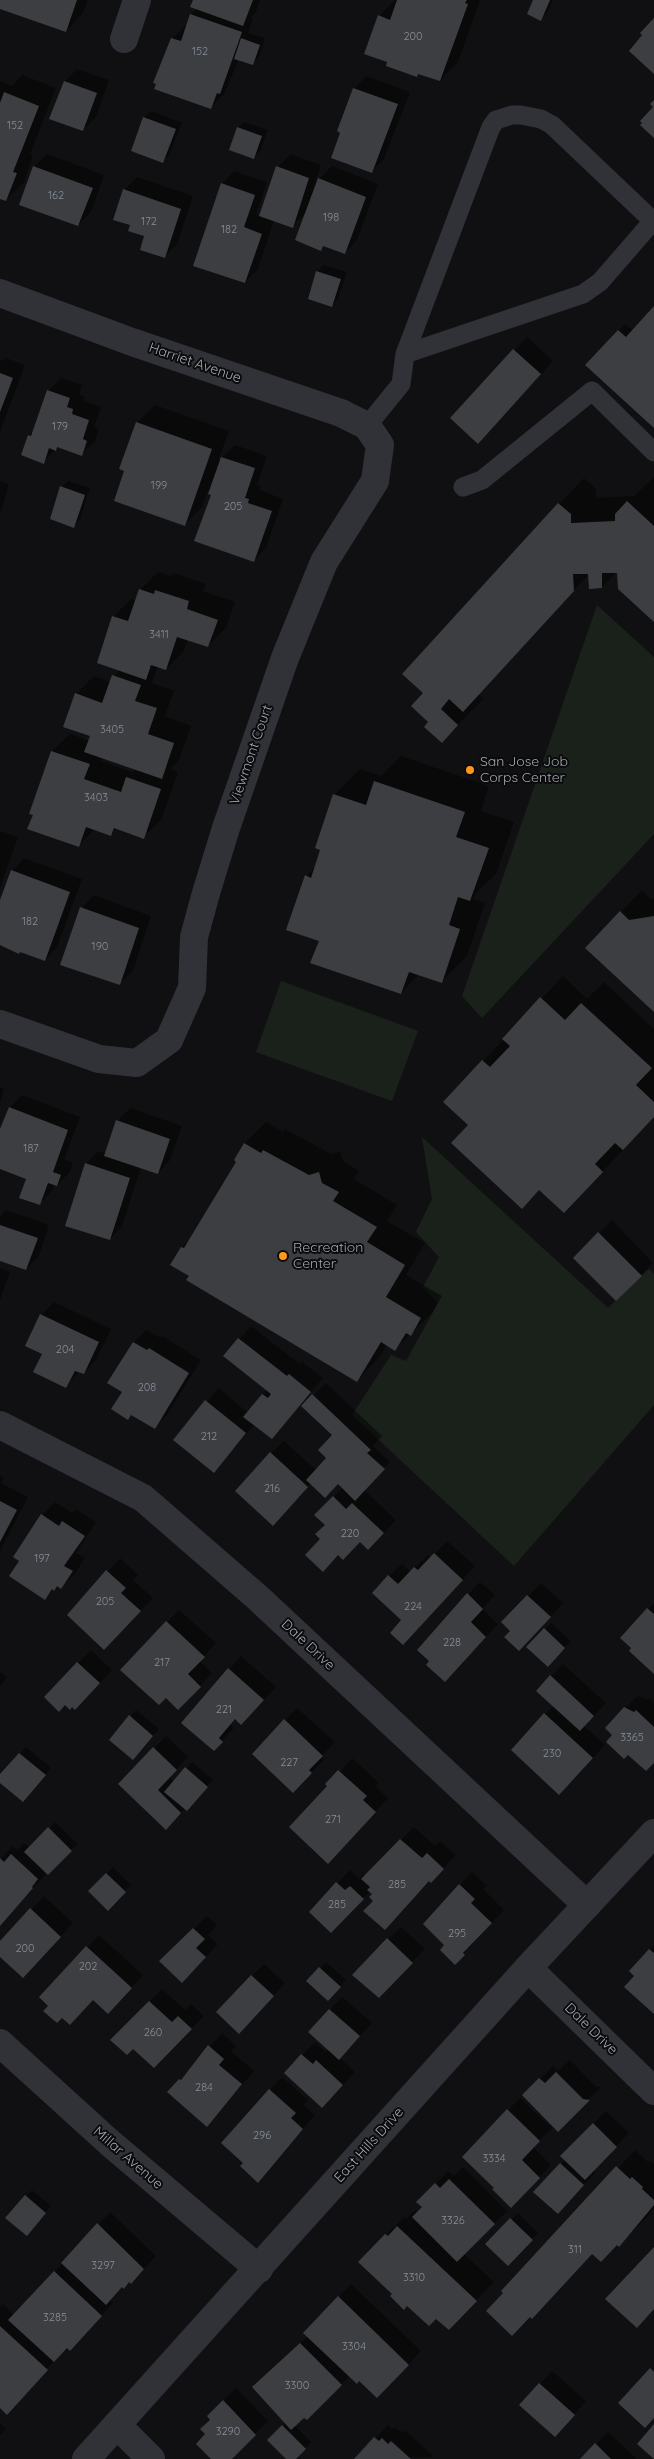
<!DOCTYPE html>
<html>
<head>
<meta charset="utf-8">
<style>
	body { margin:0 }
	canvas { display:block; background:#101012 }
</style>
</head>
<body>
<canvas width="654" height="2459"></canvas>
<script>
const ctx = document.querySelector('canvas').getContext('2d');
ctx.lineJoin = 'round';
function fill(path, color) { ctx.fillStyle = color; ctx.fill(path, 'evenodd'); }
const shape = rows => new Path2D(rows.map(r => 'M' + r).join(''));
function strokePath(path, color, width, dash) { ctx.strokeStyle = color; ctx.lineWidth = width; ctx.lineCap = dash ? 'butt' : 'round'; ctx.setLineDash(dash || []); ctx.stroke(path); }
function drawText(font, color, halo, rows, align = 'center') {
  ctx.font = font + ' Quicksand,sans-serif'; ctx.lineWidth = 4; ctx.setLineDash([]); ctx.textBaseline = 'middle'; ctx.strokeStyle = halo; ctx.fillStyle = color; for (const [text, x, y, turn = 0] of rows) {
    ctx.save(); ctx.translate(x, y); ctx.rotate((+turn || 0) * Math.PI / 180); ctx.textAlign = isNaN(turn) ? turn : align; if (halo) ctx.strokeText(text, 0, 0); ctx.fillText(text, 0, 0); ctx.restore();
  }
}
fill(shape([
	[597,605,654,657,654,834,482,1018,462,996],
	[281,981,418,1031,392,1101,256,1052],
	[422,1137,608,1308,649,1269,654,1274,654,1405,514,1566,352,1415,391,1355,406,1361,438,1303,423,1287,439,1257,416,1232,432,1199]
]), '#1a211a');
fill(shape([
	[0,0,88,0,83,13,66,31,0,8],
	[194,0,260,0,256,12,250,18,253,19,248,33,265,38,259,57,252,64,239,59,224,94,211,107,172,39,185,26,187,27,191,14,198,8],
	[395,0,480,0,458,62,440,80,379,16],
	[535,0,553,0,547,13,541,19],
	[77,69,109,80,96,117,83,130,51,118,65,81],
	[22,75,56,88,30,154,33,155,24,182,6,200,0,198,0,81,12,86],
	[366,76,410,92,384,159,372,171,354,89],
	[151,111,182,123,169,155,163,161,144,118],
	[244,122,268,130,260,151,254,158,238,128],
	[47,154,104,175,91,212,78,225,34,167],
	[290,154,321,165,315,183,332,166,378,184,357,240,344,253,324,246,321,249,307,212,292,226,274,220,258,269,245,282,222,184,234,171,267,182,256,215,261,216,278,167],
	[137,177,193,196,177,244,165,256,145,235,131,224,124,190],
	[323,265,347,272,338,299,332,305,317,272],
	[654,308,654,426,587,364,625,324,633,331],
	[527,337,553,361,490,429,452,418],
	[6,358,25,365,0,432,0,360,3,361],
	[61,378,82,385,79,394,85,397,84,401,101,407,94,427,99,428,95,441,82,454,59,446,43,462,22,455,29,435,34,430,48,391],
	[155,405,229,431,218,461,235,445,267,456,257,485,261,487,260,490,283,499,266,548,254,560,212,494,207,492,202,507,185,524,126,470,137,423],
	[654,477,654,620,618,571,602,587,589,574,478,694,483,699,442,741,430,722,425,693,559,504,584,478,596,489,596,498,634,496],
	[0,481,9,484,0,515],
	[68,481,90,488,80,520,74,526,62,487],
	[158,572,171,576,174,573,206,584,203,591,235,602,226,628,208,646,188,639,184,651,166,669,158,666,152,683,174,691,165,716,191,726,179,760,170,769,178,772,161,820,143,837,117,828,111,834,95,829,79,845,34,815,52,751,70,734,90,741,92,735,76,694,94,676,111,682,119,670,113,617,131,599,136,601,140,590],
	[103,757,136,769,132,772,101,761],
	[401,756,489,786,481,811,514,822,496,874,475,894,474,899,485,903,467,956,441,982,419,974,401,993,320,940,306,876,316,866,322,849,334,795,360,769,381,776],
	[0,831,18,837,0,888],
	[24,858,82,879,57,947,45,960,0,945,0,903,12,871],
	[642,890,651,899,654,898,654,1010,586,948],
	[94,895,151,916,133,971,120,983,81,908],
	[563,976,587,999,604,982,654,1029,654,1117,585,1190,470,1124,445,1102],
	[0,1087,4,1089,0,1103],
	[22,1095,80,1117,64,1160,73,1162,70,1172,57,1185,55,1184,52,1191,39,1204,28,1178,0,1168,0,1133,10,1107],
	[130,1108,182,1126,170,1160,158,1173,141,1167,122,1226,110,1239,86,1164,98,1151,106,1154,117,1121],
	[266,1122,283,1132,285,1129,331,1154,340,1152,343,1161,359,1171,354,1179,397,1205,387,1221,425,1243,406,1275,442,1296,432,1313,411,1334,395,1349,387,1344,378,1359,356,1381,172,1264,182,1247,190,1239,238,1161,235,1160,245,1143],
	[6,1210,49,1225,39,1256,26,1269,0,1259,0,1216],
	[612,1220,653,1263,616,1300,575,1258],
	[0,1268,10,1272,0,1300],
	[54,1302,111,1329,96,1360,84,1373,80,1371,66,1386,44,1354,41,1315],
	[251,1326,300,1364,302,1362,323,1378,272,1438,255,1424,213,1472,174,1440,219,1388,248,1413,268,1389,225,1356],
	[146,1330,161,1338,162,1336,201,1360,167,1415,154,1427,132,1414,128,1418,124,1392,108,1383,134,1342],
	[326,1383,382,1436,373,1446,390,1462,364,1490,396,1520,381,1536,360,1540,322,1539,326,1525,316,1515,343,1487,338,1483,311,1483,273,1524,271,1453,284,1441,316,1470,328,1458,334,1435,303,1406],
	[0,1476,4,1478,1,1483,28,1497,0,1551],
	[55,1502,72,1513,76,1509,96,1522,76,1553,85,1558,74,1575,61,1587,58,1585,45,1598,21,1561,42,1515],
	[447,1541,475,1566,416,1631,389,1576,402,1564,411,1572,427,1555,431,1558],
	[120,1558,138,1575,133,1580,153,1598,117,1636,69,1615],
	[480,1582,495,1595,482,1609,498,1624,457,1667,468,1594],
	[541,1583,563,1603,532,1637,512,1631,503,1622],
	[654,1603,654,1672,622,1638],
	[179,1610,216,1643,200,1661,212,1673,191,1696,167,1622],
	[551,1623,571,1641,554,1659,545,1629],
	[91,1650,112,1670,88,1696,65,1703,45,1697],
	[241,1656,276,1687,254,1711,236,1718,230,1724,234,1728,214,1749,183,1723],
	[563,1664,606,1703,584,1726,605,1745,572,1781,545,1714,554,1706,551,1676],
	[0,1672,7,1677,0,1686],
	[638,1696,648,1700,649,1698,654,1703,654,1762,614,1735,625,1708],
	[297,1708,335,1742,321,1757,324,1760,306,1778,285,1720],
	[136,1710,159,1729,139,1752,130,1716],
	[166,1736,188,1757,169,1777,174,1782,192,1762,213,1780,193,1803,185,1808,166,1828,120,1784],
	[26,1747,51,1768,29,1794,0,1781,0,1776],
	[352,1758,379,1783,375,1786,388,1798,341,1849,329,1785],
	[55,1822,78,1844,48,1873,46,1871,45,1875,0,1925,0,1859,13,1846,17,1850,24,1843,30,1848],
	[414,1827,435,1846,440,1841,456,1855,431,1881,430,1880,375,1900,374,1894,370,1891,331,1931,310,1912,350,1870,359,1879,363,1874,366,1877],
	[113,1867,131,1885,108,1909,90,1891],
	[472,1872,487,1886,483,1889,504,1910,455,1963,446,1945,425,1924],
	[44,1896,73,1923,23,1977,0,1955,0,1943],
	[207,1916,217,1925,208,1935,218,1944,195,1968,161,1961],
	[401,1927,425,1949,379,1996,388,1939],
	[99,1935,143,1975,121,1999,87,1947],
	[654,1946,654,2012,636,1976,631,1971],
	[326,1962,346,1980,328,1999,308,1981],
	[264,1964,285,1983,252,2019,252,1976],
	[162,1989,185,2010,191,2004,204,2016,154,2066,133,2047,112,2040],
	[342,1997,372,2023,340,2058,355,2072,335,2094,286,2072,315,2042,326,2052,329,2049,330,2010],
	[222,2033,236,2046,231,2051,254,2071,207,2125,180,2080],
	[570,2060,596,2087,601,2087,558,2130,524,2095,553,2066,558,2071],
	[282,2077,308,2100,303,2105,315,2115,258,2181,245,2162,270,2090],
	[520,2098,552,2128,533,2147,551,2165,524,2194,508,2110],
	[606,2111,629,2133,594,2170,596,2172,570,2200,535,2192,565,2160,562,2156],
	[635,2150,648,2162,651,2160,654,2164,654,2208,645,2219,619,2245,592,2252,505,2293,503,2291],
	[463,2167,507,2211,464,2254,494,2282,466,2311,436,2317,394,2294,360,2262,404,2217,406,2219,416,2210,419,2212,424,2207,418,2202,448,2171,454,2176],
	[32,2190,51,2206,33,2228,26,2196],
	[110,2212,156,2256,131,2282,123,2286,110,2299,113,2303,83,2336,59,2355,20,2400,0,2406,0,2307,3,2304,14,2315],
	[518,2213,538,2233,508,2265,487,2244],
	[351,2284,421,2351,390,2384,359,2380,350,2376,307,2418,304,2416,294,2425,311,2442,295,2459,288,2459,268,2440,286,2423,253,2387,308,2336,305,2333],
	[552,2371,586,2401,567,2423,521,2405],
	[236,2388,268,2421,230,2459,212,2459,207,2434,212,2419,208,2416],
	[0,2423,6,2429,0,2436],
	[388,2425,392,2429,395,2427,402,2433,405,2430,434,2457,356,2459],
	[608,2432,637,2459,581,2459]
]), '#0007');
fill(shape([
	[0,0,77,0,66,32,0,9],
	[193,0,253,0,243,26,190,7],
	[397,0,467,0,465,3,468,4,440,81,418,74,417,77,386,66,387,62,364,54,378,15,390,20],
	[533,0,550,0,541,21,527,14],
	[190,14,242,32,220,94,217,93,211,109,154,89,156,84,153,83,171,38,181,41],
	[654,18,654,74,629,51,642,35,640,33],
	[241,38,260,45,253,65,234,59],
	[64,81,97,93,83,131,49,119],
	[353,88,398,104,372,173,331,158,340,133,337,131],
	[4,92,39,106,13,172,17,173,6,201,0,199,0,103],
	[654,100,654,138,640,125,642,123,640,121,653,107,650,104],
	[143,117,176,129,163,163,131,151],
	[237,127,262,136,254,159,229,150],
	[33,166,93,188,78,226,19,205],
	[276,166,309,178,293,228,259,216],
	[318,178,366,197,345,254,323,246,321,251,295,240],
	[221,183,255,195,244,227,262,234,245,283,193,266],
	[123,189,181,209,165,258,140,250,144,236,128,231,130,225,113,220],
	[316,271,341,279,332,307,308,299],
	[654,306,654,428,585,365,618,330,626,337],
	[513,349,541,374,478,444,450,418],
	[0,373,13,378,0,412],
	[47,390,70,398,67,407,73,409,72,414,89,420,83,439,87,441,82,456,57,447,56,451,49,448,44,464,21,455,28,435,31,436],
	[136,422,212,449,185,526,114,501,124,471,119,469],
	[221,457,255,468,245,498,249,499,248,503,272,511,254,562,194,541,211,495,208,494],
	[60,486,85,495,74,528,50,519],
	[627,501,654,526,654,622,618,589,617,573,602,573,602,588,589,589,588,574,573,574,574,591,463,712,449,699,441,709,458,725,442,743,424,727,428,722,411,706,423,693,402,674,558,503,571,514,571,523,615,521,615,514],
	[139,589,154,594,155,590,189,601,187,609,218,620,208,647,177,637,166,670,151,665,146,680,97,663,112,616,128,621],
	[112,675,141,685,135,701,157,708,148,734,174,743,162,779,84,752,90,736,63,727,75,693,102,703],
	[51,751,90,764,84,779,121,792,126,777,161,789,144,839,114,828,111,836,86,827,79,847,27,829,33,815,29,814],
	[374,781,465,812,456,837,489,848,470,901,458,897,449,925,460,929,442,983,409,972,401,994,310,963,319,941,286,930,305,875,311,878,320,850,315,848,333,794,366,805],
	[11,870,70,892,45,961,20,952,19,954,0,945,0,900],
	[80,907,139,928,120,985,60,965],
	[620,911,629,920,654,916,654,1012,585,948],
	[540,997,565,1020,581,1003,652,1068,636,1085,654,1102,654,1117,623,1150,615,1143,595,1164,603,1172,564,1213,539,1190,522,1209,451,1143,468,1125,443,1102,482,1060,490,1067,510,1046,502,1039],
	[9,1107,68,1130,53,1172,61,1175,57,1186,48,1183,40,1205,19,1198,26,1179,0,1169,0,1129],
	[116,1120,170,1139,158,1174,104,1156],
	[244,1143,261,1153,263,1150,309,1175,319,1172,322,1183,339,1192,333,1201,377,1227,367,1242,405,1265,386,1297,421,1318,411,1336,406,1333,395,1351,381,1342,357,1382,186,1280,189,1276,170,1265,181,1247,184,1248,236,1162,234,1160],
	[85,1163,130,1178,110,1240,65,1226],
	[0,1225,38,1238,26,1270,0,1261],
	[598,1232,642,1276,616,1301,573,1258],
	[40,1314,99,1342,84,1374,75,1371,66,1388,33,1372,42,1354,25,1346],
	[238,1338,287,1376,289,1374,311,1392,272,1439,243,1417,262,1394,268,1398,271,1394,223,1356],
	[133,1342,147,1350,149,1348,189,1373,155,1429,131,1415,128,1420,111,1409,122,1392,107,1383],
	[312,1394,371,1450,367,1453,385,1469,355,1501,338,1484,325,1498,306,1480,326,1458,318,1450,332,1435,301,1406],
	[205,1400,246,1433,214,1473,173,1440],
	[270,1452,308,1487,273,1526,235,1491],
	[333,1496,346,1509,352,1503,384,1533,368,1550,360,1542,343,1560,338,1555,323,1572,305,1555,320,1539,315,1534,325,1525,314,1515],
	[0,1501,17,1510,0,1542],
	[41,1514,59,1526,62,1521,85,1536,64,1566,73,1571,61,1589,57,1586,54,1591,52,1589,45,1600,9,1576,19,1561,13,1557],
	[434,1553,463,1580,403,1645,390,1633,401,1620,372,1593,388,1575,398,1584,414,1567,418,1570],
	[106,1570,126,1588,121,1593,141,1611,104,1650,67,1615],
	[467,1593,483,1609,471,1622,486,1637,445,1682,426,1665,429,1661,417,1650],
	[527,1595,551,1617,519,1651,504,1637,510,1631,501,1622],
	[647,1608,654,1614,654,1674,629,1651,631,1648,620,1638],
	[166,1621,205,1657,188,1674,201,1687,178,1710,166,1698,159,1705,120,1670],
	[544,1628,565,1648,548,1667,526,1647],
	[77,1662,100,1683,75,1710,72,1707,70,1710,65,1705,59,1712,44,1697],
	[228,1668,264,1700,241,1725,235,1719,219,1738,223,1742,214,1751,181,1723],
	[550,1675,594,1716,580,1731,536,1691],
	[624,1707,634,1712,636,1710,654,1727,654,1763,646,1771,628,1755,624,1759,606,1742,612,1735,605,1728],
	[544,1713,593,1758,559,1795,511,1750],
	[129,1715,153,1736,133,1760,109,1740],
	[284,1719,323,1756,309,1770,312,1773,293,1793,252,1754],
	[153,1747,177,1770,158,1790,181,1813,166,1830,118,1784],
	[19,1753,46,1775,23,1802,0,1783,0,1774],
	[185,1767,208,1787,187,1811,164,1792],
	[338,1770,367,1796,363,1800,376,1812,328,1864,289,1827,327,1786,325,1784],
	[48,1827,72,1851,48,1875,24,1852],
	[400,1839,422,1858,427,1853,444,1869,431,1883,429,1881,385,1930,363,1911,373,1901,369,1897,372,1894,367,1890,370,1887,361,1879],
	[11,1854,38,1879,32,1887,33,1888,0,1926,0,1858,4,1862],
	[106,1873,126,1892,108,1911,88,1891],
	[336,1882,345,1890,350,1886,364,1899,331,1933,309,1912],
	[459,1884,475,1899,471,1903,492,1923,463,1953,465,1955,455,1965,440,1950,444,1945,423,1924],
	[30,1908,61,1937,23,1978,0,1957,0,1941],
	[193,1928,205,1939,196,1948,206,1957,182,1983,159,1961],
	[387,1938,413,1963,379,1998,352,1975],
	[86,1946,132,1988,108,2014,93,2000,70,2025,62,2018,57,2023,43,2011,48,2006,39,1997],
	[649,1949,654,1953,654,2014,624,1987,634,1976,629,1971],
	[319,1967,341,1987,328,2001,306,1981],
	[251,1975,274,1996,239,2034,216,2012],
	[149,2001,172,2022,178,2016,192,2029,154,2068,133,2049,127,2055,110,2040],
	[329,2009,360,2036,339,2060,308,2032],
	[208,2045,224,2059,219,2065,242,2084,207,2127,167,2092,179,2079,181,2080],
	[301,2054,313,2064,316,2060,343,2085,322,2108,284,2073],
	[556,2072,583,2099,590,2100,558,2132,522,2095,539,2078,545,2083],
	[269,2089,296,2113,291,2118,303,2129,258,2183,240,2166,243,2163,221,2143],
	[507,2109,540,2141,522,2160,540,2178,511,2208,492,2189,494,2188,462,2157],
	[593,2123,617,2147,585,2180,560,2156],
	[560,2163,584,2185,558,2214,533,2192],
	[616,2166,630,2179,632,2177,643,2187,642,2189,654,2200,654,2205,619,2247,617,2245,601,2262,592,2254,532,2319,530,2317,512,2336,486,2311,503,2293,501,2291],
	[449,2179,495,2224,457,2262,412,2217,422,2207,416,2202,435,2183,440,2188],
	[25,2195,46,2213,27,2236,5,2218],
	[510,2218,533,2240,508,2266,485,2244],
	[97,2223,144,2269,131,2284,129,2282,124,2289,122,2287,106,2305,61,2263],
	[397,2226,477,2301,449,2330,436,2319,429,2326,407,2306,404,2310,390,2296,392,2294,358,2262,385,2234,388,2236],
	[654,2247,654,2309,637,2328,605,2299],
	[54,2271,102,2316,70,2351,67,2348,54,2362,8,2320],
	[338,2296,409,2365,377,2398,359,2381,357,2384,303,2333],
	[0,2326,48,2370,7,2415,0,2408],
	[300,2343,342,2385,307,2420,304,2418,291,2430,252,2387],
	[650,2368,654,2372,654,2418,645,2428,618,2403],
	[539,2383,575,2415,555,2437,519,2405],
	[223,2400,256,2435,232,2459,211,2459,196,2444,205,2434,200,2429,210,2420,207,2416],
	[654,2424,654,2459,637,2444],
	[282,2425,306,2449,296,2459,286,2459,267,2440],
	[374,2437,379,2441,382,2438,388,2444,391,2441,411,2459,354,2459],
	[595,2443,611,2459,580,2459]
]), '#3c3e42');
strokePath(shape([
	[367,426,401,384,405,354,491,127,496,120,512,115,521,115,541,119,552,125,653,221,600,282,583,294,405,354],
	[463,487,482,480,592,391,654,452]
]), '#303237', 19);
strokePath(shape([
	[124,39,137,0],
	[0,293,132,342,341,413,367,426,380,445,375,481,324,562,285,658,226,828,206,893,194,937,192,988,169,1040,137,1063,99,1059,0,1024],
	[0,1425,143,1498,257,1597,587,1905],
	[528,1968,654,2091],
	[0,2043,110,2143,259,2269],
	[117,2425,151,2459]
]), '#303237', 28);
strokePath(shape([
	[86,2459,528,1968,654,1833]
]), '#303237', 28);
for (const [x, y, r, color] of [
	[470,770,5,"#ff981a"],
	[283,1256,5,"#ff981a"]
]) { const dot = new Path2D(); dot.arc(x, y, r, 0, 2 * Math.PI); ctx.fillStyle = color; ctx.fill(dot); strokePath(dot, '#0b0b0c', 2); }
drawText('11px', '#868e98', null, [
	["200",413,37],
	["152",200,52],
	["152",15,126],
	["162",56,196],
	["198",331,218],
	["172",149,222],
	["182",229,230],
	["179",60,427],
	["199",159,486],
	["205",233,507],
	["3411",159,635],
	["3405",112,730],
	["3403",96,798],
	["182",30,922],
	["190",100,947],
	["187",31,1149],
	["204",65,1350],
	["208",147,1388],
	["212",209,1437],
	["216",272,1489],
	["220",350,1534],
	["197",42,1559],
	["205",105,1602],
	["224",413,1607],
	["228",452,1643],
	["217",162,1663],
	["221",224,1710],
	["3365",632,1738],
	["230",552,1754],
	["227",289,1763],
	["271",333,1820],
	["285",397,1885],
	["285",337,1905],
	["295",457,1934],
	["200",25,1949],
	["202",88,1967],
	["260",153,2033],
	["284",204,2088],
	["296",262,2136],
	["3334",494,2159],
	["3326",453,2221],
	["311",575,2250],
	["3297",103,2266],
	["3310",414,2278],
	["3285",55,2318],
	["3304",354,2347],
	["3300",297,2386],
	["3290",228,2432]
]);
drawText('14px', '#9fa8b4', '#0b0b0c', [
	["Harriet Avenue",195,363,19],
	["Viewmont Court",251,755,-71],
	["Dale Drive",308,1645,43],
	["Dale Drive",591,2029,44],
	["East Hills Drive",369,2145,-48],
	["Millar Avenue",128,2158,41]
]);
drawText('14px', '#9fa8b4', '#0b0b0c', [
	["San Jose Job",480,762],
	["Corps Center",480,778],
	["Recreation",293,1248],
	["Center",293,1264]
], 'left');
</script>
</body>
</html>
